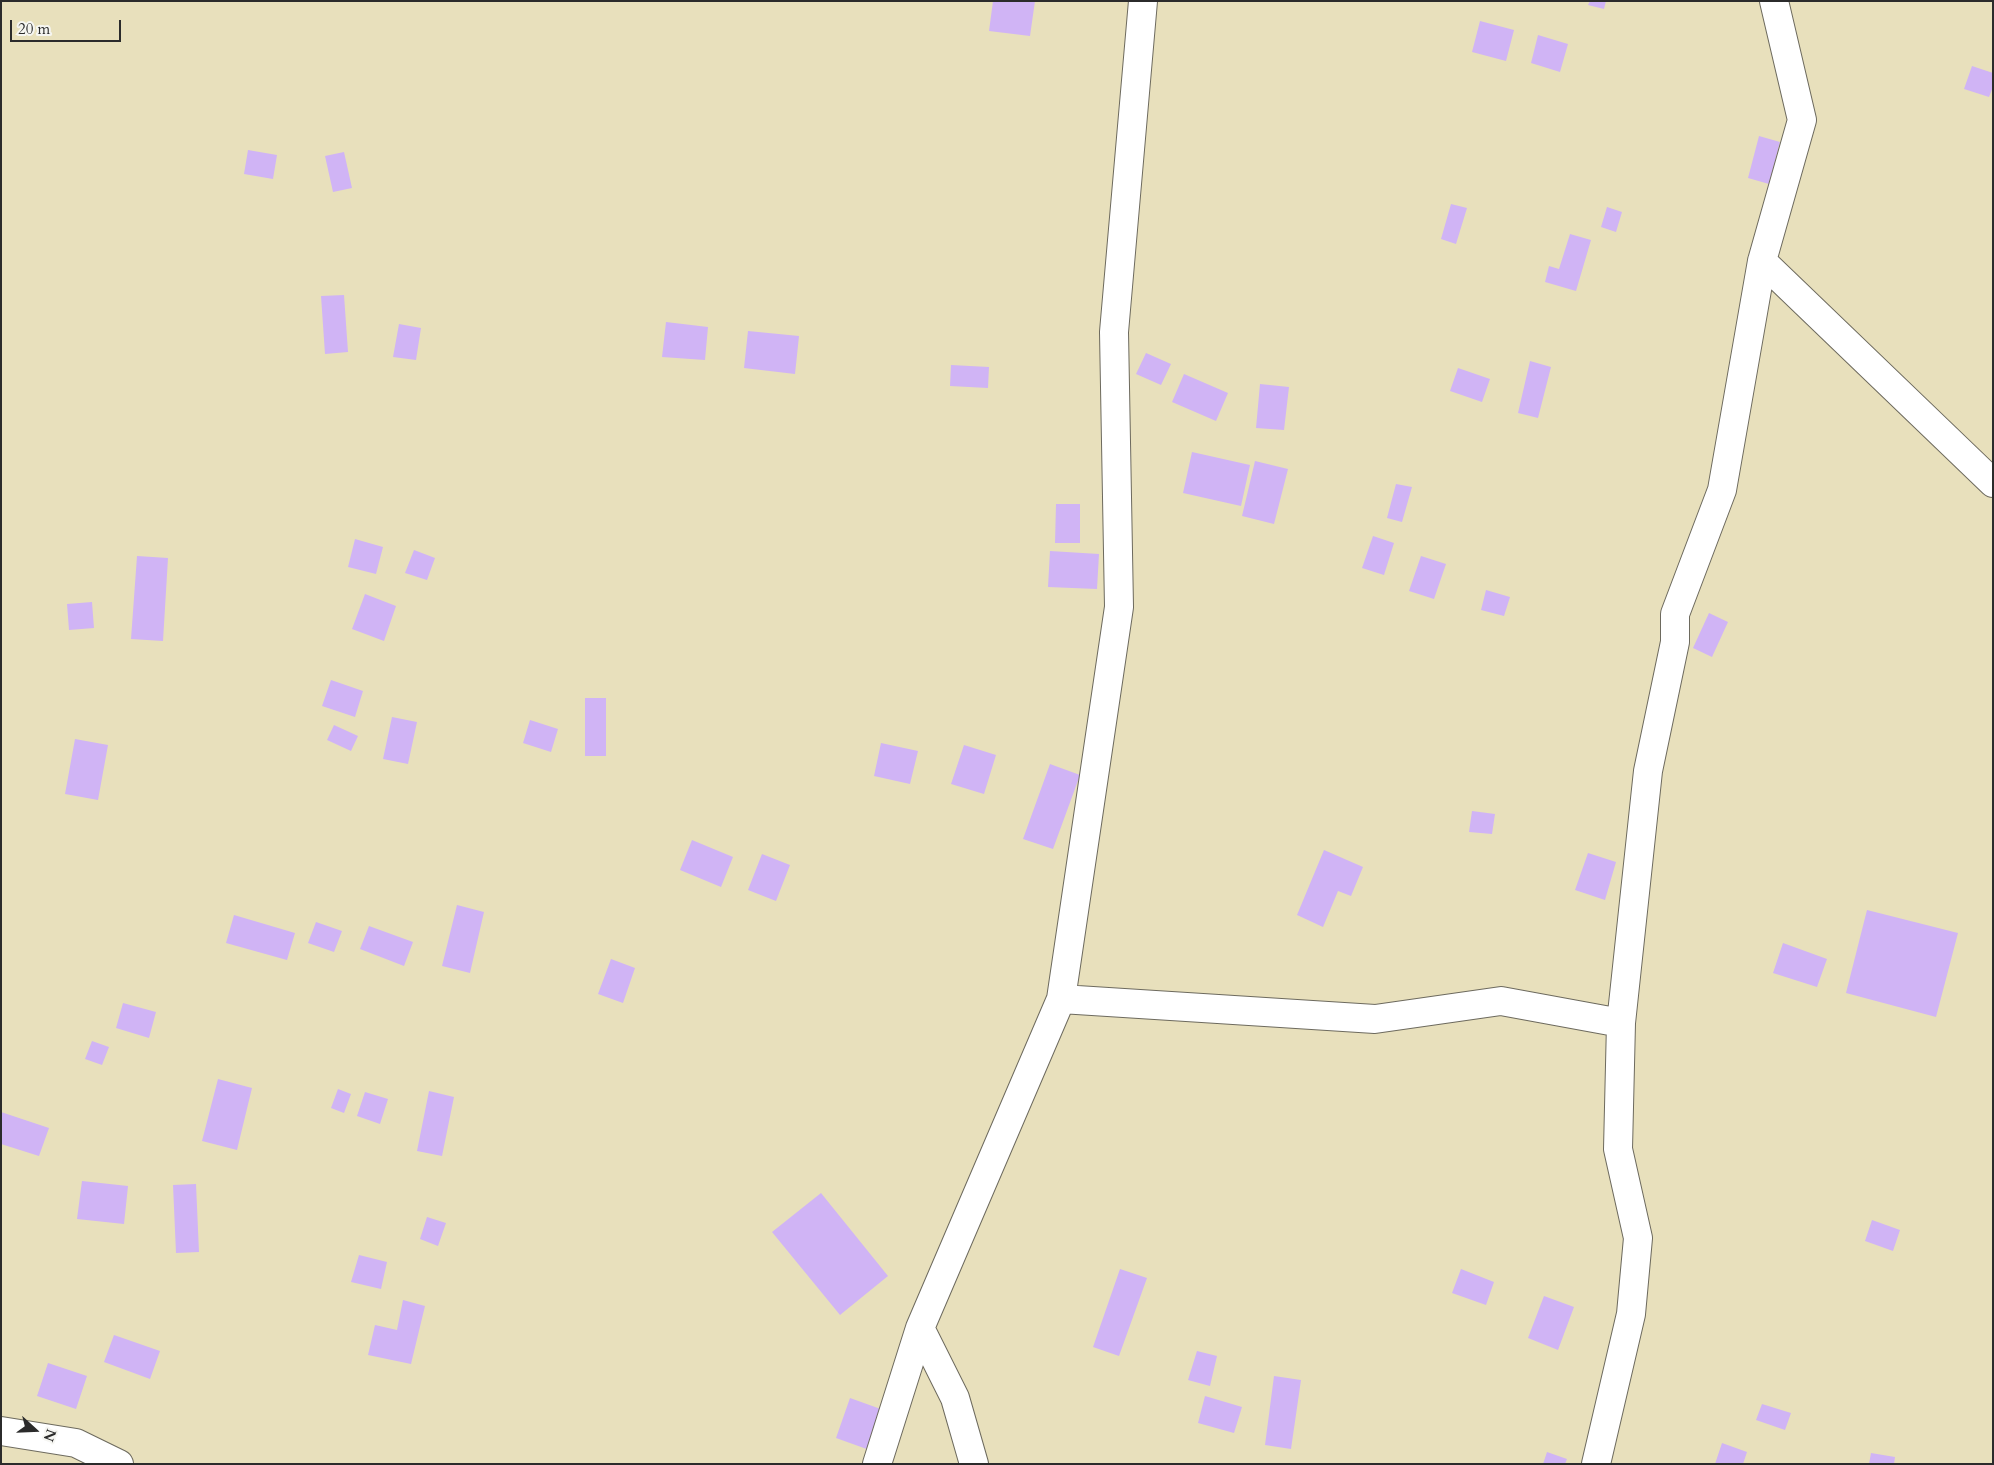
<!DOCTYPE html>
<html>
<head>
<meta charset="utf-8">
<style>
	body { margin:0 }
	#map { position:relative; width:1994px; height:1465px; overflow:hidden; background:#e8e0bc; font-family:Cardo,serif }
	canvas { display:block }
	.frame { position:absolute; inset:0; border:2px solid #2b2b2b; pointer-events:none }
	.north { position:absolute; left:10px; top:1405px; width:50px; height:50px; -webkit-text-stroke:4px #f6f6f2; paint-order:stroke; rotate:110deg; font-size:14px; font-weight:700; line-height:20px; text-align:center; color:#2b2b2b }
	.north::after { content:''; display:block; margin:auto; width:18px; height:22px; background:#2b2b2b; clip-path:polygon(50% 0,100% 100%,50% 72%,0 100%) }
	.scale { position:absolute; left:10px; top:20px; width:111px; height:22px; box-sizing:border-box; border:2px solid #2b2b2b; border-top:0; padding-left:6px; font-size:15px; line-height:18px; white-space:nowrap; color:#2b2b2b; -webkit-text-stroke:4px #f6f6f2; paint-order:stroke }
</style>
</head>
<body>
<div id="map">
<canvas width="1994" height="1465"></canvas>
<div class="frame"></div>
<div class="north">N</div>
<div class="scale">20 m</div>
</div>
<script>
const ctx = document.querySelector('canvas').getContext('2d');
ctx.lineJoin = 'round';
function fill(path, color) { ctx.fillStyle = color; ctx.fill(path, 'evenodd'); }
const shape = rows => new Path2D(rows.map(r => 'M' + r).join(''));
function strokePath(path, color, width, dash) { ctx.strokeStyle = color; ctx.lineWidth = width; ctx.lineCap = dash ? 'butt' : 'round'; ctx.setLineDash(dash || []); ctx.stroke(path); }
fill(shape([
	[993,1,1035,1,1030,36,989,31],
	[1590,1,1606,1,1604,9,1588,5],
	[1480,21,1514,30,1506,61,1472,52],
	[1538,35,1568,44,1560,72,1531,63],
	[1972,66,1993,73,1993,87,1989,97,1964,89],
	[1759,136,1780,142,1769,184,1748,178],
	[248,150,277,155,273,179,244,174],
	[344,152,352,188,333,192,325,156],
	[1451,204,1467,208,1456,244,1441,239],
	[1607,207,1622,212,1616,232,1601,227],
	[1570,234,1591,240,1576,291,1545,282,1549,266,1559,269],
	[344,295,348,352,325,354,321,296],
	[666,322,708,327,705,360,662,357],
	[399,324,421,328,416,360,393,357],
	[748,331,799,336,795,374,744,368],
	[1146,353,1171,364,1161,385,1136,374],
	[1530,361,1551,367,1538,418,1518,413],
	[951,365,989,367,988,388,950,386],
	[1458,368,1490,379,1482,402,1450,391],
	[1184,374,1228,393,1216,421,1172,402],
	[1260,384,1289,387,1284,430,1256,428],
	[1192,452,1250,465,1241,506,1183,493],
	[1255,461,1288,469,1274,524,1242,516],
	[1396,484,1412,487,1402,522,1387,518],
	[1056,504,1080,504,1080,543,1055,543],
	[1373,536,1394,543,1384,575,1362,568],
	[355,539,383,547,376,574,348,567],
	[414,550,435,558,427,580,405,573],
	[1050,551,1099,554,1097,589,1048,587],
	[137,556,168,558,163,641,131,639],
	[1421,556,1446,564,1434,599,1409,591],
	[1486,590,1510,597,1504,616,1481,610],
	[365,594,396,606,384,641,352,629],
	[92,602,94,628,69,630,67,604],
	[1709,613,1728,622,1712,657,1693,648],
	[331,680,363,691,355,717,322,706],
	[585,698,606,698,606,756,585,756],
	[392,717,417,722,408,764,383,759],
	[530,720,558,729,551,752,523,743],
	[334,725,358,736,351,751,327,740],
	[75,739,108,745,98,800,65,794],
	[881,743,918,751,910,784,874,776],
	[964,745,996,755,984,794,951,784],
	[1050,764,1080,775,1053,849,1023,839],
	[1472,811,1495,814,1492,834,1469,832],
	[692,840,733,857,721,887,680,870],
	[1324,850,1363,867,1351,896,1338,891,1323,927,1297,915],
	[1588,853,1616,862,1605,900,1575,890],
	[762,854,790,865,776,901,748,890],
	[457,905,484,912,470,973,442,966],
	[1867,910,1958,933,1936,1017,1846,993],
	[234,915,295,933,287,960,226,943],
	[316,922,342,931,334,952,308,943],
	[369,926,413,942,404,966,360,949],
	[1783,943,1827,959,1817,987,1773,973],
	[611,959,635,968,623,1003,598,994],
	[123,1003,156,1012,149,1038,116,1028],
	[92,1041,109,1047,102,1065,85,1059],
	[218,1079,252,1088,237,1150,202,1141],
	[338,1089,351,1094,344,1113,331,1108],
	[429,1091,454,1097,442,1156,417,1151],
	[365,1092,388,1099,380,1124,357,1116],
	[1,1112,49,1128,39,1156,1,1144],
	[82,1181,128,1186,124,1224,77,1219],
	[196,1184,199,1252,176,1253,173,1185],
	[821,1193,888,1276,840,1315,772,1232],
	[427,1217,446,1223,438,1246,420,1239],
	[1872,1220,1900,1230,1893,1251,1865,1241],
	[359,1255,387,1262,381,1289,351,1282],
	[1120,1269,1147,1278,1119,1356,1093,1347],
	[1461,1269,1494,1282,1486,1305,1452,1293],
	[1544,1296,1574,1307,1558,1350,1528,1338],
	[403,1300,425,1306,411,1364,368,1355,375,1325,397,1330],
	[114,1335,160,1351,150,1379,104,1362],
	[1197,1351,1217,1356,1210,1386,1188,1380],
	[48,1363,87,1376,76,1409,37,1396],
	[1274,1376,1301,1380,1291,1449,1265,1445],
	[1205,1396,1242,1407,1234,1433,1198,1423],
	[850,1398,889,1412,875,1452,836,1438],
	[1762,1404,1791,1413,1785,1430,1756,1420],
	[1722,1443,1747,1452,1743,1464,1715,1464],
	[1547,1452,1567,1459,1565,1464,1543,1464],
	[1871,1453,1895,1457,1894,1464,1869,1464]
]), '#d0b4f5');
const street = shape([
	[1143,1,1114,332,1119,607,1061,999,1375,1019,1501,1001,1621,1023],
	[1762,261,1993,483],
	[920,1328,955,1398,974,1464],
	[1,1431,76,1443,119,1464],
	[877,1464,920,1328,1061,999],
	[1596,1464,1631,1314,1638,1238,1618,1149,1621,1023,1648,771,1675,642,1675,614,1722,490,1762,261,1802,120,1774,1]
]);
strokePath(street, '#6d6a5e', 30);
strokePath(street, '#fff', 28);
</script>
</body>
</html>
